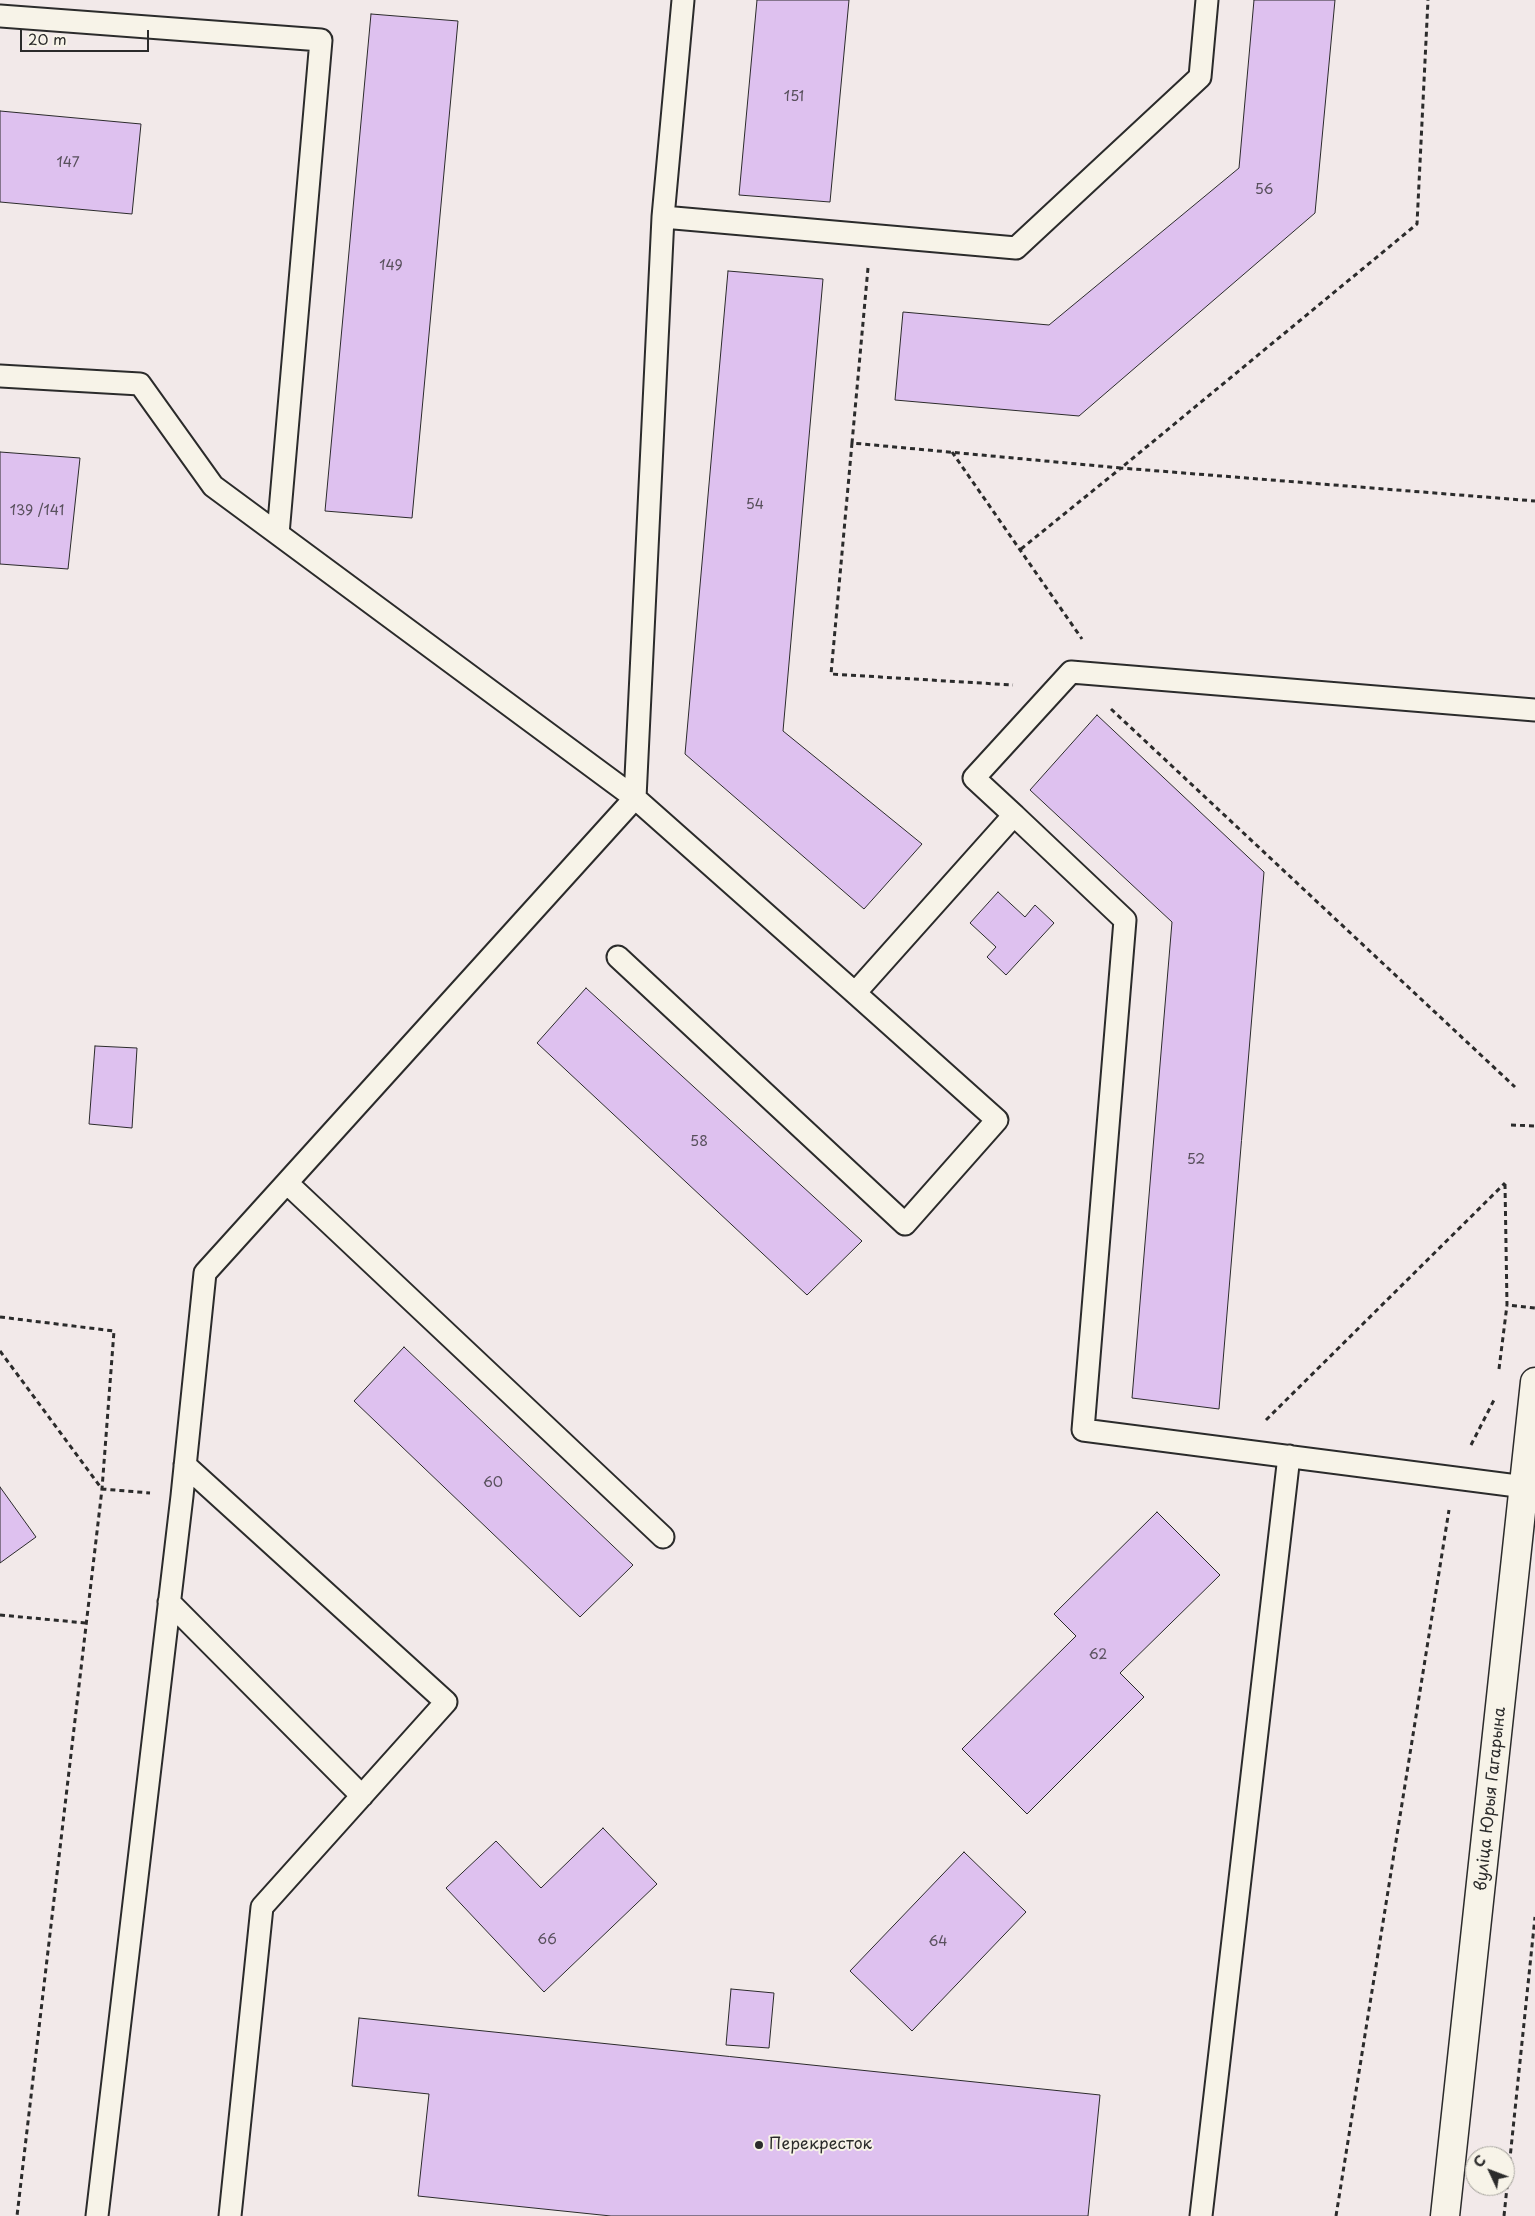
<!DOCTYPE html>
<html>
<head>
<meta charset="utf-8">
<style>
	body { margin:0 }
	#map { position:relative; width:1535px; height:2216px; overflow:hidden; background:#f2e9e9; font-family:"Playpen Sans",sans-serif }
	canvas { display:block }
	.north { position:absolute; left:1465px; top:2146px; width:50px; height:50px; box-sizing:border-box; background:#f7f3e8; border:1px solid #a5a39c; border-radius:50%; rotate:313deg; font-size:14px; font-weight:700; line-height:20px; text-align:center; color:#2b2b2b }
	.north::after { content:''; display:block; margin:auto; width:18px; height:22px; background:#2b2b2b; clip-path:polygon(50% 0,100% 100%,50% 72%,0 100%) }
	.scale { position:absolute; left:20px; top:30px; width:129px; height:22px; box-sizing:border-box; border:2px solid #2b2b2b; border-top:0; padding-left:6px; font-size:15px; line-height:18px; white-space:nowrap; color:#2b2b2b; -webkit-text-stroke:4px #f7f3e8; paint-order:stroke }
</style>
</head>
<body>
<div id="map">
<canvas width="1535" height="2216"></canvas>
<div class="north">С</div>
<div class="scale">20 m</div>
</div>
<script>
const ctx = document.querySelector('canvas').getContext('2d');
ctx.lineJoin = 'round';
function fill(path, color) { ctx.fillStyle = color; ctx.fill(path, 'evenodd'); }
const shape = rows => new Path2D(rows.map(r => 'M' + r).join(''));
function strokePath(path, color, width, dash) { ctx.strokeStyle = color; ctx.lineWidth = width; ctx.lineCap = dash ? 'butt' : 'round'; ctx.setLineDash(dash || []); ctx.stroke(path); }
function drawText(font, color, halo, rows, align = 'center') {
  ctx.font = font + ' "Playpen Sans",sans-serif'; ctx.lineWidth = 4; ctx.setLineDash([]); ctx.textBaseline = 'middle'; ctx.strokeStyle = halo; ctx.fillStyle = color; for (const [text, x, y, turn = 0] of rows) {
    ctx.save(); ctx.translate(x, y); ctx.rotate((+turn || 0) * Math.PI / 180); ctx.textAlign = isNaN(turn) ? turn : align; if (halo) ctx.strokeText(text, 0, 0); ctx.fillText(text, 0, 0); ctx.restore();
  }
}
const building = shape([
	[757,0,849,0,830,202,739,195,757,0],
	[1254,0,1335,0,1315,213,1079,416,895,400,903,312,1049,325,1239,168,1254,0],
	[371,14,458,21,412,518,325,511,371,14],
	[0,111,141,124,132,214,0,202,0,111],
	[728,271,823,279,783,731,922,844,864,909,685,754,728,271],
	[0,452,80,458,68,569,0,564,0,452],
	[1097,715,1264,872,1219,1409,1132,1398,1172,922,1030,790,1097,715],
	[998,892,1025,917,1035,905,1054,923,1006,975,987,957,996,947,970,923,998,892],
	[586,988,862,1241,807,1295,537,1043,586,988],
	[95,1046,137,1048,132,1128,89,1124,95,1046],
	[404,1347,633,1565,580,1617,354,1401,404,1347],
	[0,1487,36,1537,0,1563,0,1487],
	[1157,1512,1220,1575,1120,1673,1144,1697,1027,1814,962,1749,1076,1636,1054,1614,1157,1512],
	[603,1828,657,1884,544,1992,446,1888,496,1841,541,1888,603,1828],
	[964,1852,1026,1912,912,2031,850,1971,964,1852],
	[731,1989,774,1993,769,2048,726,2045,731,1989],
	[359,2018,1100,2095,1088,2216,611,2216,418,2196,429,2094,352,2086,359,2018]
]);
fill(building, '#dec1ef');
strokePath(building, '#2b2b2b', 1);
const service = shape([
	[0,16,321,40,278,534,635,798,855,993,1014,815,1125,920,1083,1430,1525,1487],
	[663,217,1016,248,1200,77,1207,0],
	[0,376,140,384,213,486,278,534],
	[1014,815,974,778,1071,672,1535,710],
	[618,957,905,1224,997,1120,855,993],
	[287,1183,663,1537],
	[185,1465,446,1702,262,1907,230,2216],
	[169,1602,362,1796],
	[97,2216,182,1496,205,1273,635,798,663,217,683,0],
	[1201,2216,1289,1456]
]);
const secondary = shape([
	[1445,2216,1535,1382]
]);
strokePath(service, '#2b2b2b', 25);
strokePath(secondary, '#2b2b2b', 31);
strokePath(shape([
	[868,268,852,443,1121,468,1417,224,1428,0],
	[852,443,831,674,1013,685],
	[952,452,1082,639],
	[1021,549,1121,468,1535,501],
	[1111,709,1515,1087],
	[1511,1125,1535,1126],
	[1505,1184,1507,1305,1535,1308],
	[0,1317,114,1331,102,1489,17,2216],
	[0,1351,102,1489,150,1493],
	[1499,1369,1507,1305],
	[1266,1420,1505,1183],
	[1471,1445,1494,1400],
	[0,1615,86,1623],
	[1336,2216,1449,1510],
	[1504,2216,1535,1917]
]), '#2b2b2b', 3, [5, 4]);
strokePath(service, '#f7f3e8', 21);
strokePath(secondary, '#f7f3e8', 28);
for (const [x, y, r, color] of [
	[759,2145,5,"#2b2b2b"]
]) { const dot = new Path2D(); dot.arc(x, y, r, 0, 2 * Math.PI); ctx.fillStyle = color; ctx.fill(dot); strokePath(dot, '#f7f3e8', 2); }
drawText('14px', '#58505c', null, [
	["151",794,97],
	["147",68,163],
	["56",1264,190],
	["149",391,266],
	["54",755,505],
	["139 /141",37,511],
	["58",699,1142],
	["52",1196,1160],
	["60",493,1483],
	["62",1098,1655],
	["66",547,1940],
	["64",938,1942]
]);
drawText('16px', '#2b2b2b', '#f7f3e8', [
	["вуліца Юрыя Гагарына",1491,1799,-84]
]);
drawText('16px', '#2b2b2b', '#f7f3e8', [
	["Перекресток",769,2145]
], 'left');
</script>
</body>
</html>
